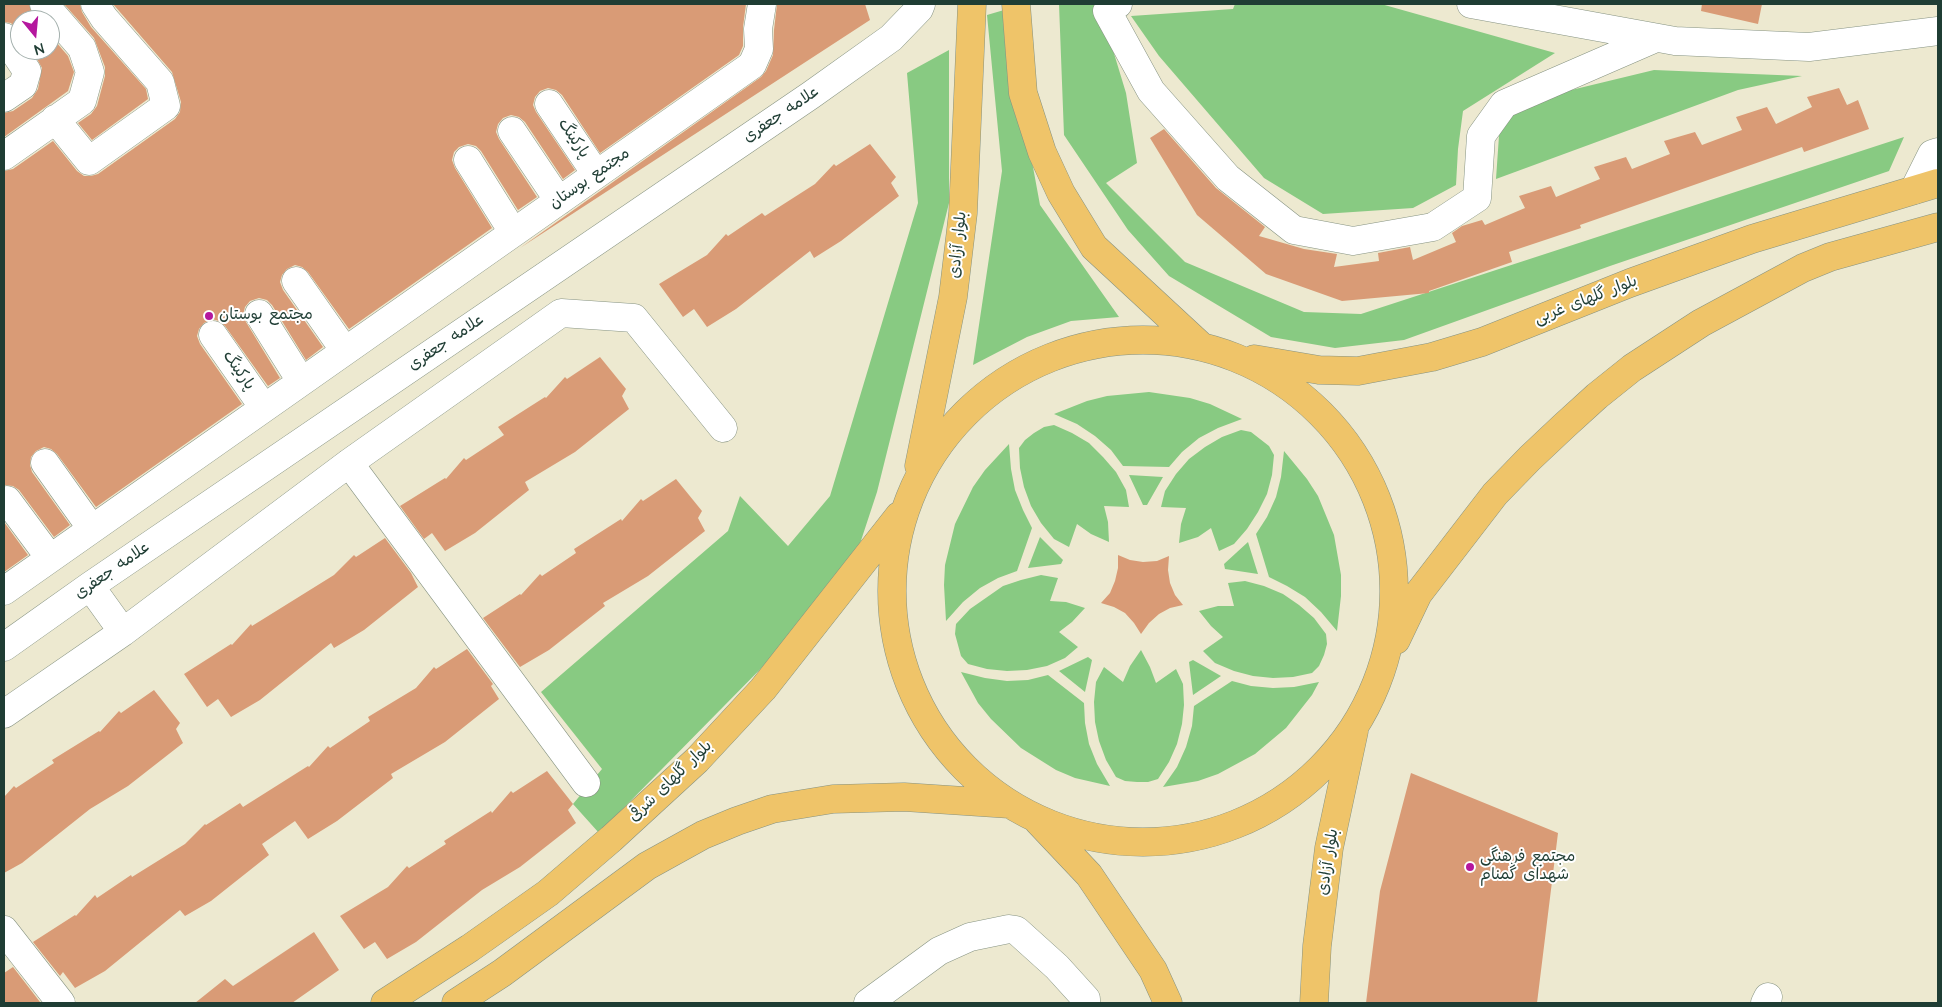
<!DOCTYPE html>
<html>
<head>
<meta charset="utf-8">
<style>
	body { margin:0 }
	#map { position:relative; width:1942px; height:1007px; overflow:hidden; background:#ede9d0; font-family:"Architects Daughter",sans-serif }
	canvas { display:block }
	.frame { position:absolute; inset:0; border:5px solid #1f3d34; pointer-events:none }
	.north { position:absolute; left:10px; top:10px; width:50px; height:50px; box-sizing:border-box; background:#fff; border:1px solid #a5b1ae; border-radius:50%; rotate:163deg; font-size:14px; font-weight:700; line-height:20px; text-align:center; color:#1f3d34 }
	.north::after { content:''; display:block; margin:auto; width:18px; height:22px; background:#b5179e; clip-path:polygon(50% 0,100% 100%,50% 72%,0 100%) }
</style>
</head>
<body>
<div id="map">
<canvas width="1942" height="1007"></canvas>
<div class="frame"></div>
<div class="north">N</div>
</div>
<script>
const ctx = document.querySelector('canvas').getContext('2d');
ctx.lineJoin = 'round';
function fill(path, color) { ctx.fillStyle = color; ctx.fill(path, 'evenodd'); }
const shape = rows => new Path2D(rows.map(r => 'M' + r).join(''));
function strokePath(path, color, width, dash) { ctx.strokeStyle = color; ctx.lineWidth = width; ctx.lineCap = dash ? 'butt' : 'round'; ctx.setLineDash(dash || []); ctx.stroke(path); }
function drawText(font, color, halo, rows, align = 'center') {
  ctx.font = font + ' "Architects Daughter","Playpen Sans Arabic",sans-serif'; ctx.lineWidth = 4; ctx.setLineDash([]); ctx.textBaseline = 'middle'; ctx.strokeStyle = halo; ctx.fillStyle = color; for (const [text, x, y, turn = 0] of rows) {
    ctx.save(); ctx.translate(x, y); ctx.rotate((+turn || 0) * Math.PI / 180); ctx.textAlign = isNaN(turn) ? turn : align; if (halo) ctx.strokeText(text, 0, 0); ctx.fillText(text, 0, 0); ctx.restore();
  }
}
fill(shape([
	[1059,4,1099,4,1126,93,1137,163,1106,183,1185,262,1304,312,1361,314,1904,137,1889,171,1610,266,1404,340,1335,348,1271,337,1169,276,1128,230,1064,135],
	[1235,4,1381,4,1555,53,1463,111,1458,149,1456,185,1413,208,1323,214,1264,178,1159,56,1131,16,1233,9],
	[1004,10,1040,205,1119,317,1071,321,1027,337,973,365,1002,171,987,15],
	[949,50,949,203,877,492,848,580,599,833,573,804,602,769,541,692,728,531,740,496,788,546,830,496,918,203,907,73],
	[1654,70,1802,76,1738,90,1496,179,1501,107],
	[1149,392,1190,398,1210,404,1242,419,1218,428,1199,438,1182,452,1169,467,1123,466,1111,450,1095,436,1077,424,1054,414,1087,401,1107,396],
	[1054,425,1072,433,1089,443,1103,457,1116,472,1126,490,1129,507,1104,506,1108,522,1109,542,1091,534,1077,524,1069,547,1054,539,1041,523,1031,506,1024,487,1020,468,1019,448,1025,440,1034,433,1044,427],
	[1241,430,1251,432,1269,446,1274,455,1272,475,1267,494,1258,512,1247,529,1234,544,1219,551,1211,528,1198,537,1179,543,1181,524,1186,508,1161,507,1165,491,1176,474,1189,459,1205,447,1222,437],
	[1009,444,1011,469,1015,490,1023,510,1032,528,1017,571,998,578,980,588,963,602,946,621,944,585,945,565,955,524,973,487,985,470],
	[1284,451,1307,479,1318,496,1334,535,1341,575,1341,596,1337,631,1321,612,1305,597,1287,586,1269,577,1256,534,1267,517,1276,497,1281,477],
	[1129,475,1163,477,1147,505,1143,505],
	[1040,537,1063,560,1061,564,1028,568],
	[1248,542,1258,574,1225,569,1224,564],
	[1041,575,1058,578,1050,601,1066,602,1085,608,1072,622,1059,632,1078,647,1065,658,1047,666,1027,670,1007,671,987,669,968,664,961,656,955,634,956,624,970,609,1003,586,1021,580],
	[1245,581,1264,586,1283,594,1299,605,1314,618,1326,634,1327,644,1324,655,1319,666,1312,673,1293,677,1273,678,1253,676,1234,671,1215,663,1203,651,1223,637,1211,626,1199,611,1218,606,1234,606,1228,583],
	[1141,650,1150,667,1156,683,1176,669,1183,684,1184,705,1182,724,1177,744,1169,762,1158,779,1148,782,1137,782,1125,781,1116,777,1106,760,1099,741,1095,722,1094,702,1096,682,1104,667,1123,682,1130,666],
	[1088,657,1092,660,1085,692,1059,671],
	[1193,660,1221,676,1193,695,1189,662],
	[961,672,985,678,1007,681,1028,680,1048,675,1084,703,1085,723,1089,744,1097,764,1110,786,1075,778,1056,770,1021,748,991,719,978,703],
	[1232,681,1251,686,1273,688,1294,687,1319,682,1312,695,1286,728,1255,754,1218,774,1198,781,1163,787,1177,767,1186,747,1192,726,1194,706]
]), '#88ca82');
fill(shape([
	[4,4,29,4,32,14,37,20,20,20,20,33,11,23,4,22],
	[64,4,80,4,82,12,91,27,146,89,148,99,92,140,78,123,91,114,97,106,105,76,105,67,94,38],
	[113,4,746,4,743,27,743,46,739,55,600,153,562,95,556,90,548,88,540,91,535,97,533,105,536,112,575,170,563,179,525,122,519,117,511,115,503,118,498,124,496,132,499,139,537,197,518,210,481,151,476,146,468,144,459,147,454,152,452,160,455,168,492,228,349,329,308,272,302,267,295,265,287,269,282,275,280,282,283,290,323,347,306,360,272,305,267,300,259,298,250,301,245,307,243,315,246,322,280,378,268,386,225,326,219,321,212,319,204,323,199,329,197,336,200,344,242,404,96,507,57,454,51,449,44,447,36,451,31,457,30,465,32,472,70,525,54,537,19,490,13,486,4,485,4,171,13,169,53,141,77,171,84,176,91,176,98,174,175,119,180,112,181,102,172,72],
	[777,4,865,4,870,20,520,248,761,77,766,71,773,55,774,30],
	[1702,4,1762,4,1758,24,1701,11],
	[50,35,68,56,74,72,68,91,4,137,4,113,13,111,32,98,38,89,42,68,32,50,50,50],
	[1839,88,1847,105,1858,100,1869,129,1804,152,1802,147,1580,225,1581,228,1509,252,1512,262,1429,291,1429,293,1342,301,1266,274,1197,215,1150,138,1164,129,1216,188,1265,227,1259,236,1304,249,1337,254,1334,267,1379,261,1378,253,1410,247,1413,260,1456,242,1452,233,1462,226,1482,220,1485,225,1525,208,1519,196,1551,186,1556,197,1600,179,1594,167,1626,157,1632,169,1670,154,1664,141,1695,132,1702,145,1742,130,1736,117,1767,107,1776,124,1812,107,1807,97],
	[870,144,896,177,891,183,899,196,841,241,814,258,810,251,736,309,707,327,694,309,683,317,659,284,707,255,726,234,728,236,762,213,765,216,815,184,834,164,836,166],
	[600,357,626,389,622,396,629,409,575,452,525,482,529,490,475,533,445,551,432,533,424,539,400,506,445,478,446,479,464,458,466,460,504,435,498,427,545,397,546,398,565,377,567,379],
	[676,479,702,511,698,518,705,531,648,576,603,603,605,606,549,650,520,667,483,618,520,594,521,595,540,574,542,576,576,553,574,549,621,519,622,521,641,499,643,501],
	[4,522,28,555,4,572],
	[385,538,411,573,418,587,364,630,334,648,331,643,260,700,231,717,218,699,207,707,184,674,231,644,232,645,251,624,252,626,334,575,354,555,356,557],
	[1118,555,1130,560,1143,562,1157,561,1169,556,1168,570,1170,583,1175,595,1183,605,1170,608,1159,614,1149,623,1141,634,1134,623,1125,613,1114,607,1101,603,1110,593,1115,581,1118,568],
	[467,649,493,684,491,686,499,699,445,742,391,774,393,778,337,821,308,839,295,821,262,844,269,855,211,901,185,916,180,910,105,971,75,988,63,972,60,976,33,942,75,915,76,916,95,895,97,898,131,875,132,877,185,844,205,824,206,825,240,803,243,807,308,766,309,767,328,746,330,748,370,721,368,717,416,688,434,667,436,669],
	[154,690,180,723,176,729,183,743,128,786,90,809,22,863,4,873,4,797,14,786,16,788,54,763,52,760,99,731,100,732,119,711,121,713],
	[547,771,573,804,568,810,576,823,520,867,482,890,416,942,387,959,375,942,364,949,340,916,388,887,407,866,409,868,446,844,444,841,491,811,492,813,511,791,513,793],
	[1411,773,1558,833,1537,1003,1366,1003,1380,891],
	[314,932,339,970,292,1003,195,1003,225,979,233,986],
	[13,967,40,1002,40,1003,4,1003,4,973]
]), '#d99b76');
const minor = shape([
	[1118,4,1107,11,1151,91,1228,178,1294,230,1353,241,1433,227,1477,198,1481,136,1504,104,1656,38],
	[1471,4,1675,41,1809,47,1938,31],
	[4,37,27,71,23,85,4,98],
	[549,104,596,174],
	[55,119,89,161,166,106,160,82,104,18,95,4],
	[512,131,559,201],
	[4,156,82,101,90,72,82,48,44,4],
	[468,160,513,232],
	[1914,190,1932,154,1938,152],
	[296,281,345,351],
	[259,314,301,381],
	[213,335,264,408],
	[45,463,92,529],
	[349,463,586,783],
	[7,500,50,558],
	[90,586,123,632],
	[4,591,752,65,759,49,758,29,762,4],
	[4,647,90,586,811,95,891,38,919,9,921,4],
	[4,714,123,632,349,463,561,313,634,318,723,428],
	[4,930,61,1003],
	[868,1003,939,951,970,937,1009,929,1016,930,1057,967,1086,999,1086,1003],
	[1765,1003,1768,997]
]);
const major = shape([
	[1016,4,1023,93,1042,152,1061,193,1094,247,1202,347],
	'892 591a251 251 0 1 1 502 0a251 251 0 1 1-502 0Z',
	[1254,359,1319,370,1358,371,1432,357,1482,342,1630,283,1752,239,1938,183],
	[919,466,953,297,963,213,972,4],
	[1396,640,1418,594,1495,494,1530,458,1564,426,1597,396,1632,368,1701,323,1803,268,1830,257,1938,227],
	[1038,821,1089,875,1153,970,1168,1003],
	[385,1003,470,948,548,893,611,839,697,760,763,689,899,516],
	[456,1003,502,973,647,866,703,835,737,821,772,809,833,799,904,797,1010,804],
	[1314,1003,1317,946,1329,848,1354,731]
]);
strokePath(minor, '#869382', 29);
strokePath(major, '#869382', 29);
strokePath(minor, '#fff', 28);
strokePath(major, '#efc469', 28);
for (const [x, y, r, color] of [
	[209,316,5,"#b5179e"],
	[1470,867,5,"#b5179e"]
]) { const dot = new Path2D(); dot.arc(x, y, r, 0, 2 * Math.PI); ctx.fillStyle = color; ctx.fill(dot); strokePath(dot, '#fff', 2); }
drawText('16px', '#1f3d34', '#fff', [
	["علامه جعفری",782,115,-34],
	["پارکینگ",573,139,56],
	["مجتمع بوستان",590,179,-35],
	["بلوار آزادی",959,245,-84],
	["بلوار گلهای غربی",1586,301,-21],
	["علامه جعفری",447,343,-34],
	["پارکینگ",238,371,55],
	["علامه جعفری",113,571,-35],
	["بلوار گلهای شرقی",671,782,-44],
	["بلوار آزادی",1329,862,-81]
]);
drawText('16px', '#1f3d34', '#fff', [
	["مجتمع بوستان",219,316],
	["مجتمع فرهنگی",1480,858],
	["شهدای گمنام",1480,876]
], 'left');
</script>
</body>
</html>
